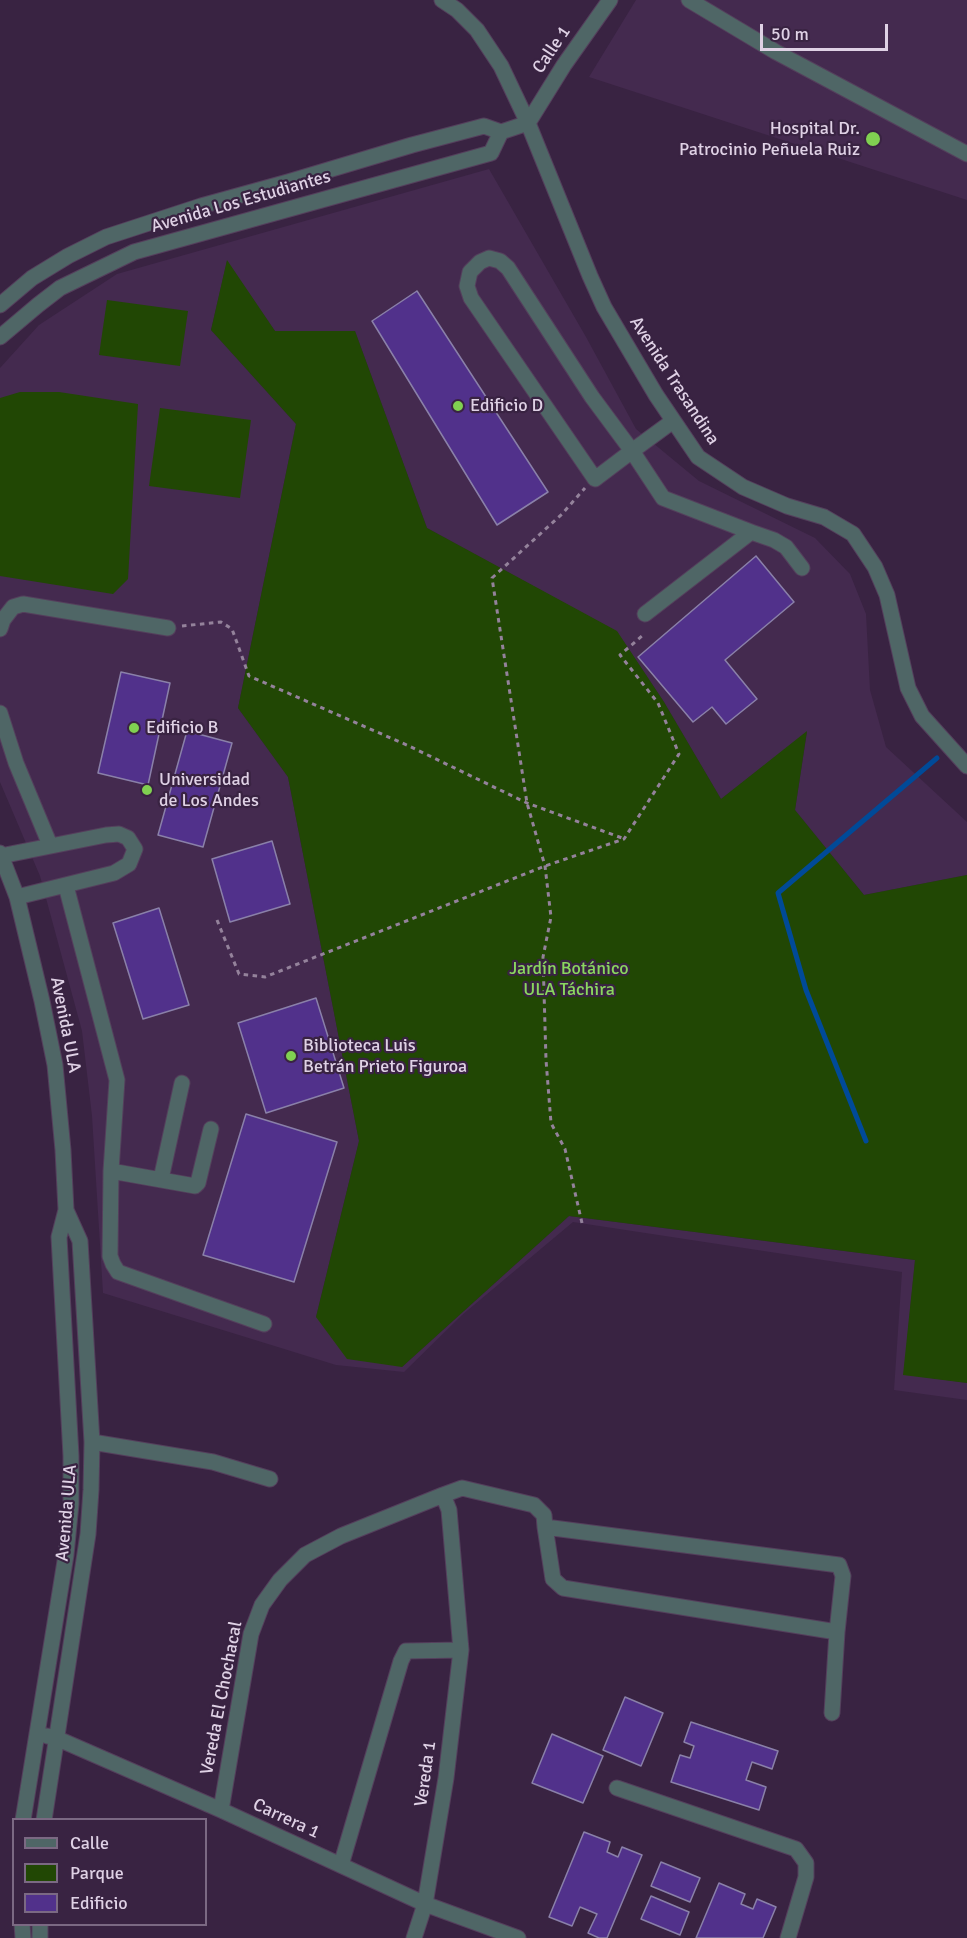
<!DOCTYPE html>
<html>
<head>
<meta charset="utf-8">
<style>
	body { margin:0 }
	#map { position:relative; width:967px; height:1938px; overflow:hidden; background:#392342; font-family:Signika,sans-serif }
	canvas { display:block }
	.legend { position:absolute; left:12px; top:1818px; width:195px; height:108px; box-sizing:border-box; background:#392342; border:2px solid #7b6983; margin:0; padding:8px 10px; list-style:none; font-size:18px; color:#dfd1e5 }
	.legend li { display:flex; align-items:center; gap:12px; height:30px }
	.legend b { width:30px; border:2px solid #7b6983 }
	.scale { position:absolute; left:760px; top:24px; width:128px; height:27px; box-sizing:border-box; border:3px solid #dfd1e5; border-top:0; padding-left:8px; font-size:18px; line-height:21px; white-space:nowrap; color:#dfd1e5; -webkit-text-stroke:4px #392342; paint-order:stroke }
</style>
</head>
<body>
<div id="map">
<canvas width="967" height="1938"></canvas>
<ul class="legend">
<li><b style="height:8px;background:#4f6666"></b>Calle</li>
<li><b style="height:16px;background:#214704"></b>Parque</li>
<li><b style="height:16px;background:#51318b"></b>Edificio</li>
</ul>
<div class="scale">50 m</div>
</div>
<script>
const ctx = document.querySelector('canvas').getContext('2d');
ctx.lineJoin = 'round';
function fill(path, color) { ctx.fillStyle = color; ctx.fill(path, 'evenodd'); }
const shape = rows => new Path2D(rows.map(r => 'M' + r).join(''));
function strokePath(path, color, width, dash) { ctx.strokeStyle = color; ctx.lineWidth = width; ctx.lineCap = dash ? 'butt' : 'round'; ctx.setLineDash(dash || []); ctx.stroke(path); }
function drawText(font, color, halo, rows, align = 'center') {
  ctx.font = font + ' Signika,sans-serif'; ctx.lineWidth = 4.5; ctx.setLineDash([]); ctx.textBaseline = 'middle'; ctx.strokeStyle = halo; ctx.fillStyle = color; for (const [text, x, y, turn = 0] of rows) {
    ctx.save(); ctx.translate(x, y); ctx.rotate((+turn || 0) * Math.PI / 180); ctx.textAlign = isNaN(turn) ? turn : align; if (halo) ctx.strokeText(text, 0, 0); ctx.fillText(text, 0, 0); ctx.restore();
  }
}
fill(shape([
	[636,0,967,0,967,200,589,77],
	[489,169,586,337,636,429,699,481,815,538,850,574,866,614,870,690,886,747,967,822,967,875,864,895,795,810,807,732,721,799,664,702,617,632,427,528,355,331,275,331,227,261,211,330,296,424,238,708,288,777,359,1141,316,1317,402,1367,569,1216,915,1260,904,1374,967,1383,967,1400,894,1390,902,1272,573,1222,462,1315,404,1372,336,1365,103,1293,92,1116,82,1031,40,876,0,782,0,368,39,325,117,274]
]), '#442a4f');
fill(shape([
	[227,260,275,331,355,331,427,528,617,631,664,702,721,799,807,731,795,810,864,895,967,875,967,1383,903,1375,915,1260,569,1216,402,1367,347,1359,316,1317,359,1141,288,777,238,708,296,424,211,330],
	[107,300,188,311,180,366,99,355],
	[20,392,59,392,138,404,128,579,113,594,0,576,0,398],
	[160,408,251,420,240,498,149,486]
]), '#214704');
strokePath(shape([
	[866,1141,806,990,778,893,937,758]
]), '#004a98', 5);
const building = shape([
	[417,291,548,492,497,525,372,321,417,291],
	[756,556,794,602,725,660,757,699,726,724,712,707,693,722,638,657,756,556],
	[121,672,170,683,148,785,98,773,121,672],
	[187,731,232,743,203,847,158,835,187,731],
	[272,841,290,904,230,922,212,859,272,841],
	[159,908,189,1005,143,1019,113,923,159,908],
	[316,998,344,1088,266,1113,238,1023,316,998],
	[246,1114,337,1142,294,1282,203,1255,246,1114],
	[625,1697,663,1713,641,1766,603,1750,625,1697],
	[691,1722,778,1751,772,1769,752,1762,746,1780,766,1787,759,1810,671,1782,680,1755,690,1758,694,1746,684,1742,691,1722],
	[552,1734,603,1756,583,1803,532,1783,552,1734],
	[584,1832,610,1842,607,1852,618,1857,622,1847,642,1855,607,1938,599,1938,588,1933,597,1914,580,1907,572,1926,549,1917,584,1832],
	[661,1862,700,1878,690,1902,651,1886,661,1862],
	[719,1883,745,1894,741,1904,753,1909,757,1899,776,1907,763,1938,696,1938,719,1883],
	[651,1896,689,1912,680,1935,641,1919,651,1896]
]);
fill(building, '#51318b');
strokePath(building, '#8a80a9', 1.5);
const minor = shape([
	[442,0,457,10,477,30,501,66,528,123,590,276,604,307,656,395,698,457,743,487,787,506,824,517,853,534,875,567,887,595,908,688,922,716,967,766],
	[689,0,776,52,967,154],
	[528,123,564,65,610,0],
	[0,305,32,278,68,256,106,237,201,206,288,182,412,145,484,126,501,132,528,123],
	[0,337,38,305,60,288,134,252,491,153,501,132],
	[751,532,774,540,786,547,802,568],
	[645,614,751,532,663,498,632,451,592,397,508,268,500,261,489,258,480,262,470,272,467,286,471,298,595,479,632,451,673,421],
	[0,629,3,620,13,607,23,604,168,628],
	[0,713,16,763,50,845],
	[0,853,17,897,42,1001,55,1065,63,1150,66,1210,59,1237,71,1456,71,1504,66,1555,23,1820],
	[1,856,106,835,119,834,128,838,135,849,129,864,114,873,17,897],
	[66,886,117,1080,111,1171,110,1256,113,1264,118,1272,264,1324],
	[111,1171,195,1186,198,1183,211,1129],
	[161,1179,182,1083],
	[92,1442,213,1462,270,1479],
	[443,1495,462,1488,534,1505,544,1515,545,1527,839,1565,843,1576,837,1632,832,1713],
	[545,1527,553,1579,563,1588,837,1632],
	[47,1736,56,1738,221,1810,425,1904,518,1938],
	[617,1788,796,1849,806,1863,806,1877,788,1938],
	[221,1810,251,1634,262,1605,280,1580,305,1555,341,1536,443,1495,449,1510,461,1650,446,1778,425,1904,414,1938],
	[44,1820,88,1534,91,1490,92,1442,80,1241,66,1210],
	[341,1865,401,1661,406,1651,461,1650],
	[22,1924,23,1938],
	[40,1924,40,1938]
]);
strokePath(minor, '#543f5c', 17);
strokePath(shape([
	[182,626,221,622,232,629,249,676,409,746,527,803,622,838],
	[217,920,239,974,265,977,545,866,624,839,679,754,658,703,620,655,642,636],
	[582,1223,565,1149,551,1123,546,1060,543,957,551,917,545,866,527,803,492,578,562,514,585,488]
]), '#94829b', 3, [4.5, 4.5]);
strokePath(minor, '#4f6666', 15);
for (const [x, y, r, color] of [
	[873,139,8,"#80d051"],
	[458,406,6,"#80d051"],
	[134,728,6,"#80d051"],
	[147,790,6,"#80d051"],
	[291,1056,6,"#80d051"]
]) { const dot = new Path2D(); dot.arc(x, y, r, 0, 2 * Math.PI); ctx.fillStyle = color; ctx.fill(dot); strokePath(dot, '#392342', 2); }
drawText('18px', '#dfd1e5', '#392342', [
	["Calle 1",552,50,-56],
	["Avenida Los Estudiantes",241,202,-16],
	["Avenida Trasandina",674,381,57],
	["Avenida ULA",65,1025,79],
	["Avenida ULA",67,1513,-85],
	["Vereda El Chochacal",222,1698,-79],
	["Vereda 1",426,1774,-82],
	["Carrera 1",286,1819,25]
]);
drawText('18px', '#dfd1e5', '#392342', [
	["Hospital Dr.",860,129,"right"],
	["Patrocinio Peñuela Ruiz",860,150,"right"],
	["Edificio D",470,406],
	["Edificio B",146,728],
	["Universidad",159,780],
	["de Los Andes",159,801],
	["Biblioteca Luis",303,1046],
	["Betrán Prieto Figuroa",303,1067]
], 'left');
drawText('18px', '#8ad75f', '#392342', [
	["Jardín Botánico",569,969],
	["ULA Táchira",569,990]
]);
</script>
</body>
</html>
